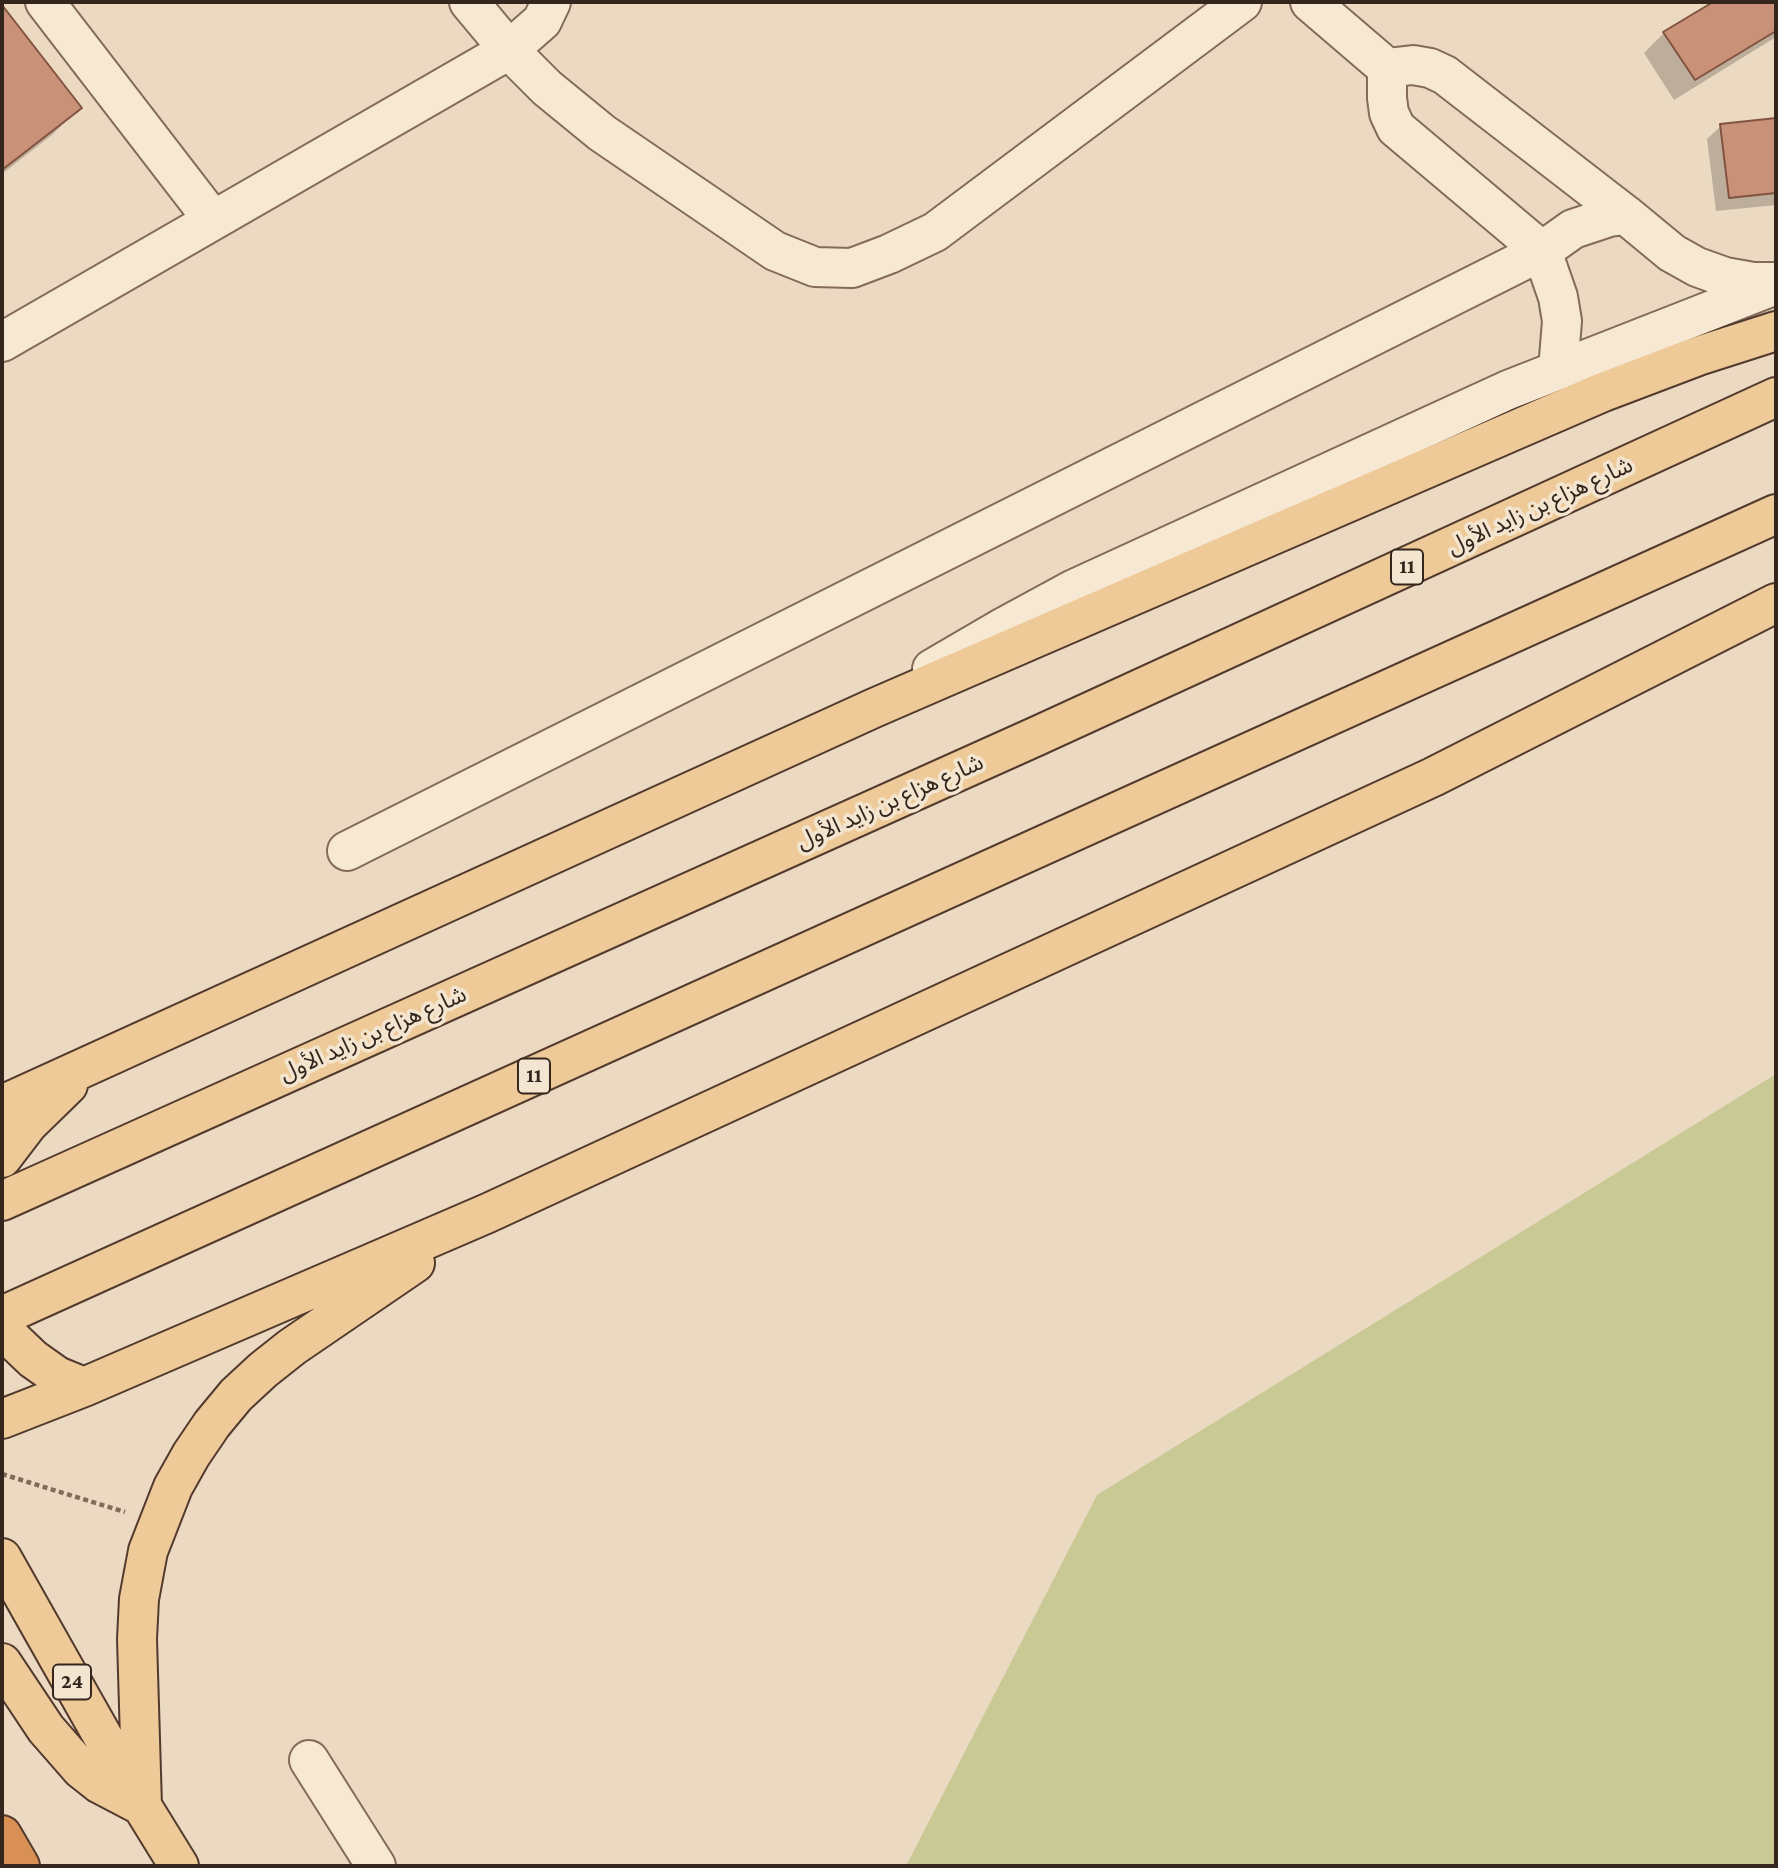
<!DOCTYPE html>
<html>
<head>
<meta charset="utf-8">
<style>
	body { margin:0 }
	#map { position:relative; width:1778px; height:1868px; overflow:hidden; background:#ebdac1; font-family:"Crimson Pro",serif }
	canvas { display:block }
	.frame { position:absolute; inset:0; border:4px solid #34261d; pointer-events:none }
</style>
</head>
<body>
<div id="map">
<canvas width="1778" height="1868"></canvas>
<div class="frame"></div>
</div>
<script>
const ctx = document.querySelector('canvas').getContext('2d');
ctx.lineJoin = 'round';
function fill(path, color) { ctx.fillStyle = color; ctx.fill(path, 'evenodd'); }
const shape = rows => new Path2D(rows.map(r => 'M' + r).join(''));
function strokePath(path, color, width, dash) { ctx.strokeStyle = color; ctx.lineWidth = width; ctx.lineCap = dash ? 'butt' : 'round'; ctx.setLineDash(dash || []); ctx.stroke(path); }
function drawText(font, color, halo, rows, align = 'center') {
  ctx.font = font + ' "Crimson Pro","Noto Sans Arabic",serif'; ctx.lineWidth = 7; ctx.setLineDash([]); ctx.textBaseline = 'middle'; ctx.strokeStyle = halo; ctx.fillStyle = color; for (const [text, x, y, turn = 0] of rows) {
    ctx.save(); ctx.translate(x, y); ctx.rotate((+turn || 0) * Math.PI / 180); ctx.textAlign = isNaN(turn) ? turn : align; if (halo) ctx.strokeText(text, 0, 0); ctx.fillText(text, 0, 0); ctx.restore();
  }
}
fill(shape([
	[1776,1074,1776,1866,906,1866,1097,1495]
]), '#c8c995');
fill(shape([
	[1716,2,1776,2,1776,37,1674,100,1644,53,1664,33],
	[2,8,80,107,53,134,2,174],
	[1776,120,1776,205,1716,211,1707,139,1721,126]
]), '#0003');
const building = shape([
	[1713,2,1776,2,1776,31,1695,80,1663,32,1713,2],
	[2,5,82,108,2,170,2,5],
	[1776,118,1776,193,1729,198,1720,124,1776,118]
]);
fill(building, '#c89178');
strokePath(building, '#825340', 2);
const minor = shape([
	[45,2,213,220],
	[469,2,509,50,547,88,602,133,775,251,815,267,852,268,889,254,935,232,1242,2],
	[1310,2,1387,68,1413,65,1430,68,1445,75,1626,215,1672,253,1697,267,1725,277,1753,282,1774,282],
	[1387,68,1387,98,1389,113,1396,128,1542,251,1558,297,1562,321,1558,370],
	[2,342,509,50,542,21,551,2],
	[932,669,1004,627,1074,589,1508,390,1776,285],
	[347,851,1542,251,1573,229,1609,217,1626,215],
	[309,1760,376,1866]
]);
const major = shape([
	[2,1105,874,708,1603,392,1698,356,1776,331],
	[2,1158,28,1124,68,1085],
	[2,1201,1037,736,1776,397],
	[2,1316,1776,514],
	[2,1323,12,1339,33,1359,57,1376,84,1387],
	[2,1419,84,1387,488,1213,1433,777,1776,603],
	[2,1558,142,1806,179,1866],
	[2,1663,46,1729,81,1769,100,1784,142,1806],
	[142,1806,137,1639,139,1599,148,1551,173,1487,191,1455,212,1424,236,1395,263,1370,292,1347,415,1263]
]);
const highway = shape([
	[2,1835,20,1866]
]);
strokePath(minor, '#846b59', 42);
strokePath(major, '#523a2e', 42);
strokePath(highway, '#523a2e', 42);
strokePath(shape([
	[2,1474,125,1512]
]), '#846b59', 4.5, [5, 3.5]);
strokePath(minor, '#f7e8d3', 38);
strokePath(major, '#eeca99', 38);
strokePath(highway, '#d89054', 38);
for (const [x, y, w] of [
	[1407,567,32],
	[534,1076,32],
	[72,1682,38]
]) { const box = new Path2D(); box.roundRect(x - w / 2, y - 17.5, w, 35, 5); ctx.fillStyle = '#f3e5d0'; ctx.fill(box); strokePath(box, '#34261d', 2); }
drawText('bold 21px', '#34261d', null, [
	["11",1407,567],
	["11",534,1076],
	["24",72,1682]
]);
drawText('23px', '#34261d', '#f3e5d0', [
	["شارع هزاع بن زايد الأول",1540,506,-25],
	["شارع هزاع بن زايد الأول",890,802,-24],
	["شارع هزاع بن زايد الأول",373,1034,-24]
]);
</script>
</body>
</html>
